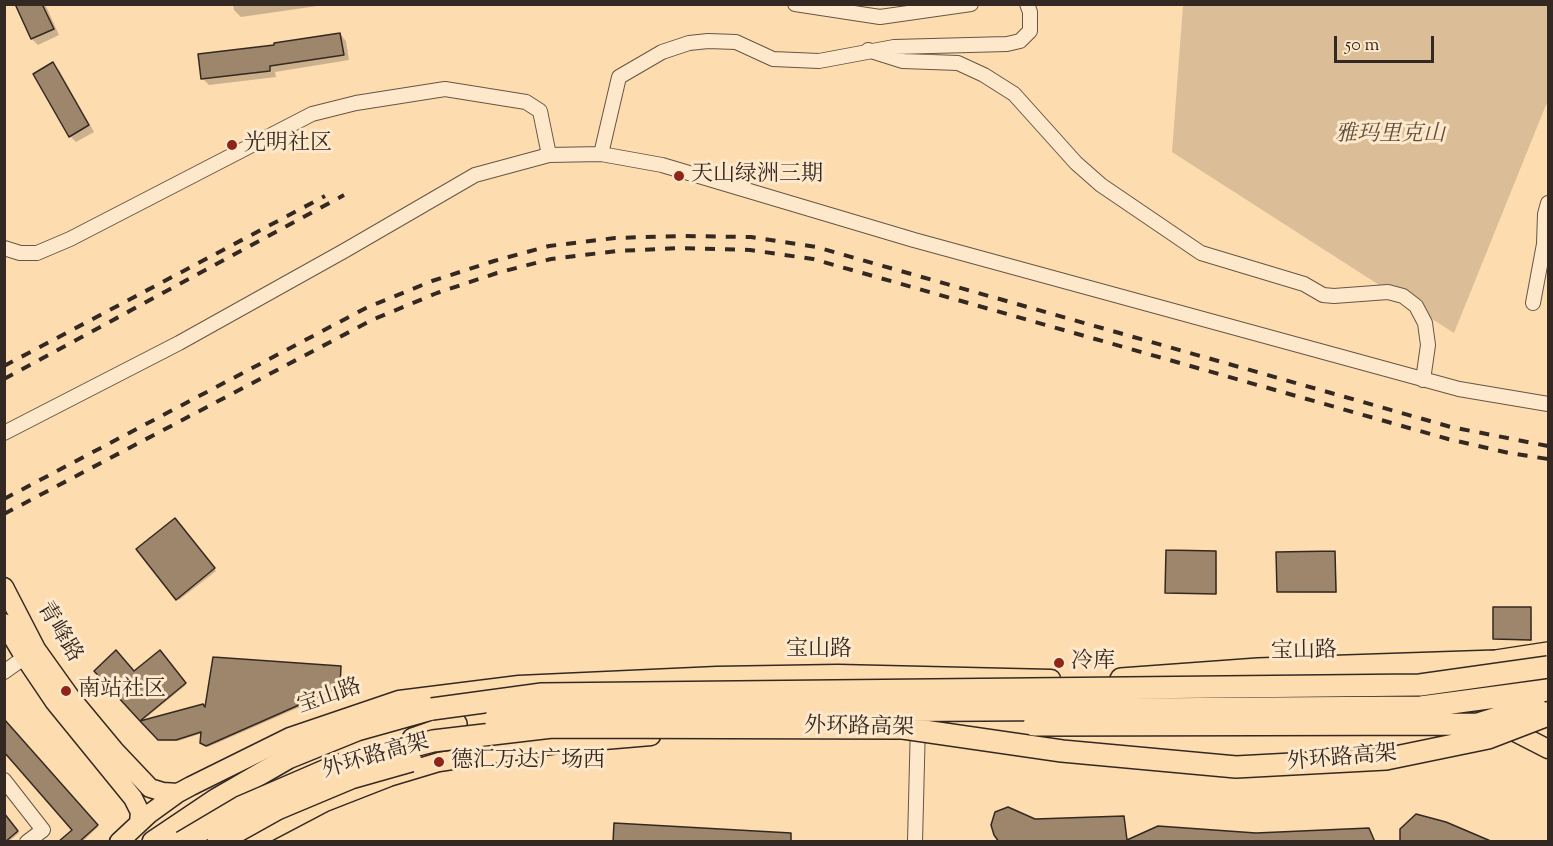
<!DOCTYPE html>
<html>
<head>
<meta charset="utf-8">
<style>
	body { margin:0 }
	#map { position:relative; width:1553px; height:846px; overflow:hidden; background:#fddcaf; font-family:"Sorts Mill Goudy",serif }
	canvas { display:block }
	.frame { position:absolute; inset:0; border:6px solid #342922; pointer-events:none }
	.scale { position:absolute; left:1334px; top:36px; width:100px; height:27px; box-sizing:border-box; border:3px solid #342922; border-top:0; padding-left:8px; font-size:18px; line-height:21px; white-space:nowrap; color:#342922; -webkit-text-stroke:4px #fee8cb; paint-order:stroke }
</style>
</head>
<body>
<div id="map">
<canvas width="1553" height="846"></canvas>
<div class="frame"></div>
<div class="scale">50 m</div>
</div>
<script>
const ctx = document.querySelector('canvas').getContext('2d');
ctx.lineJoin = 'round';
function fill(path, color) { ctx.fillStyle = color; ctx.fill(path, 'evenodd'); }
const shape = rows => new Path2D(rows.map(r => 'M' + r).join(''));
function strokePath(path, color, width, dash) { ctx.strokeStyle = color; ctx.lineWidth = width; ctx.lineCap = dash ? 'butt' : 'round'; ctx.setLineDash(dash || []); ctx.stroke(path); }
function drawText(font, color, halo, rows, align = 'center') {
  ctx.font = font + ' "Sorts Mill Goudy","Noto Serif SC",serif'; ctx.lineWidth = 6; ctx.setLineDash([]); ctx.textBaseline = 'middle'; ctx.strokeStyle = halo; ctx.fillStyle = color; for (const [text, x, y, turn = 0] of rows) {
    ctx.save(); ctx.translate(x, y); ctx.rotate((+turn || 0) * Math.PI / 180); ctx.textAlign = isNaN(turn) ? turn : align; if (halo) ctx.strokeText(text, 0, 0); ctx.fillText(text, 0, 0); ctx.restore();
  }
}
fill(shape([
	[1183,5,1548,5,1548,100,1454,333,1172,152]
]), '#dbbe97');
fill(shape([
	[16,4,45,4,59,35,38,45,32,39],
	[233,4,331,4,241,17,234,10],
	[340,34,346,41,349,60,275,72,276,77,209,85,203,79,276,46],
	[52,64,59,70,94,132,76,142,70,136],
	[175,520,216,571,179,600,138,549],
	[1216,553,1217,594,1166,592],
	[1335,553,1337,593,1278,592],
	[1531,609,1532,641,1494,639],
	[159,652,186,685,142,721,96,671,134,673],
	[340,667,341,689,208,747,203,744,203,733,178,741,161,741,143,721,206,709],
	[4,721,98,827,82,842,65,842,74,830],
	[4,815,19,833,8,842,4,842],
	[526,840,561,842,526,842]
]), '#0003');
const building = shape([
	[15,4,42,4,54,29,31,39,15,4],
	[340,33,344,55,270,66,270,71,201,79,198,54,274,45,274,43,340,33],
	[53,62,89,125,69,137,33,74,53,62],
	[175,518,215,568,176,600,136,549,175,518],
	[1166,550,1216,551,1216,594,1165,593,1166,550],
	[1335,551,1336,592,1277,592,1276,552,1335,551],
	[1493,607,1531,607,1531,640,1493,639,1493,607],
	[116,650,134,671,160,650,186,683,140,721,94,671,116,650],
	[213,657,341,666,340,687,206,746,200,743,201,732,176,740,158,740,140,721,203,704,205,707,213,657],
	[4,719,98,825,79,842,58,842,72,830,4,752,4,719],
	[1008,807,1035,819,1124,816,1127,840,1158,826,1256,833,1369,828,1375,842,999,842,994,835,991,825,995,812,1008,807],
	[4,813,18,831,5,842,4,842,4,813],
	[1416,814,1446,822,1493,842,1400,842,1400,829,1416,814],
	[614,823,791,833,791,842,613,842,614,823]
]);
fill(building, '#9d866b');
strokePath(building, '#342922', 1.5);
const minor = shape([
	[795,4,880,17,971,4],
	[868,50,903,61,958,63,984,75,1014,94,1076,163,1101,185,1201,253,1304,284,1323,295,1334,296,1388,292,1403,296,1416,306,1425,323,1428,345,1423,380],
	[601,154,619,77,662,52,689,43,708,41,736,42,773,59,819,61,894,47,1007,44,1020,41,1030,31,1030,12,1027,4],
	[4,248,20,253,37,253,70,239,312,114,356,103,445,89,526,102,540,111,549,155],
	[1533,303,1544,244,1545,214,1548,203],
	[4,433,179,343,344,251,475,175,549,155,601,154,662,165,914,240,1459,389,1548,404],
	[4,672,32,652],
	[4,780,43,830,27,842],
	[915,842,918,723]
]);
const major = shape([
	[4,587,36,649,71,698,115,751,150,788,163,792,178,793],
	[4,623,25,658,54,701,133,798,140,812,139,823],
	[1266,698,1358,695,1391,701],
	[1439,709,1470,714,1507,728,1548,749],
	[119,842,149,814,178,793,191,786,290,737,399,700,519,685,717,676,838,674,1051,679],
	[249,842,325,802,389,777,439,762,557,744,651,736]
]);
const highway = shape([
	[1121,679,1258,669,1496,661,1548,653],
	[937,719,1034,725],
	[413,739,456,724],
	[153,842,217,799,288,758,357,730,432,709]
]);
strokePath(minor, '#665645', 16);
strokePath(major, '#342922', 21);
strokePath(highway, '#342922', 24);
strokePath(minor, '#fee8cb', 14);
strokePath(major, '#fddcaf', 18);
strokePath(highway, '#fddcaf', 21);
strokePath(shape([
	[4,366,325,196],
	[4,379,344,195],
	[4,499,366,308,432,281,494,261,549,246,615,238,680,236,751,237,816,247,1451,427,1548,446],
	[4,514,372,320,437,293,497,273,551,259,617,251,680,248,750,250,813,259,1448,439,1509,453,1548,459]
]), '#342922', 4, [10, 10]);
const highwayBridge = shape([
	[432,709,542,694,1420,685,1548,667],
	[495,719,543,713,1421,707,1548,690],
	[1034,725,1478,724,1535,706],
	[182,842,241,807,336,766,433,741,552,727,903,728,1062,751,1236,767,1386,759,1488,738,1548,715],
	[218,842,277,809,351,778,411,761]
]);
strokePath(highwayBridge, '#342922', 24, []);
strokePath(highwayBridge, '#fddcaf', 21);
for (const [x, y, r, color] of [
	[232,145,6,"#8f2418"],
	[679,176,6,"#8f2418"],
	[1059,663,6,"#8f2418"],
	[66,691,6,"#8f2418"],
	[439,762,6,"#8f2418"]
]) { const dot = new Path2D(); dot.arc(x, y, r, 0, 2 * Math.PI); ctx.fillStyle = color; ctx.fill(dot); strokePath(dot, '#fee8cb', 2); }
drawText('italic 22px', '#5e4e3f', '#fee8cb', [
	["雅玛里克山",1390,136]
]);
drawText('22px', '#342922', '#fee8cb', [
	["光明社区",244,145],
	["天山绿洲三期",691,176],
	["冷库",1071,663],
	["南站社区",78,691],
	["德汇万达广场西",451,762]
], 'left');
drawText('22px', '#342922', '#fee8cb', [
	["青峰路",58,633,59],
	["宝山路",819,651],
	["宝山路",1304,653,-1],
	["宝山路",330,698,-19],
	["外环路高架",859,729,1],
	["外环路高架",376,758,-16],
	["外环路高架",1342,760,-5]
]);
</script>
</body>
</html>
